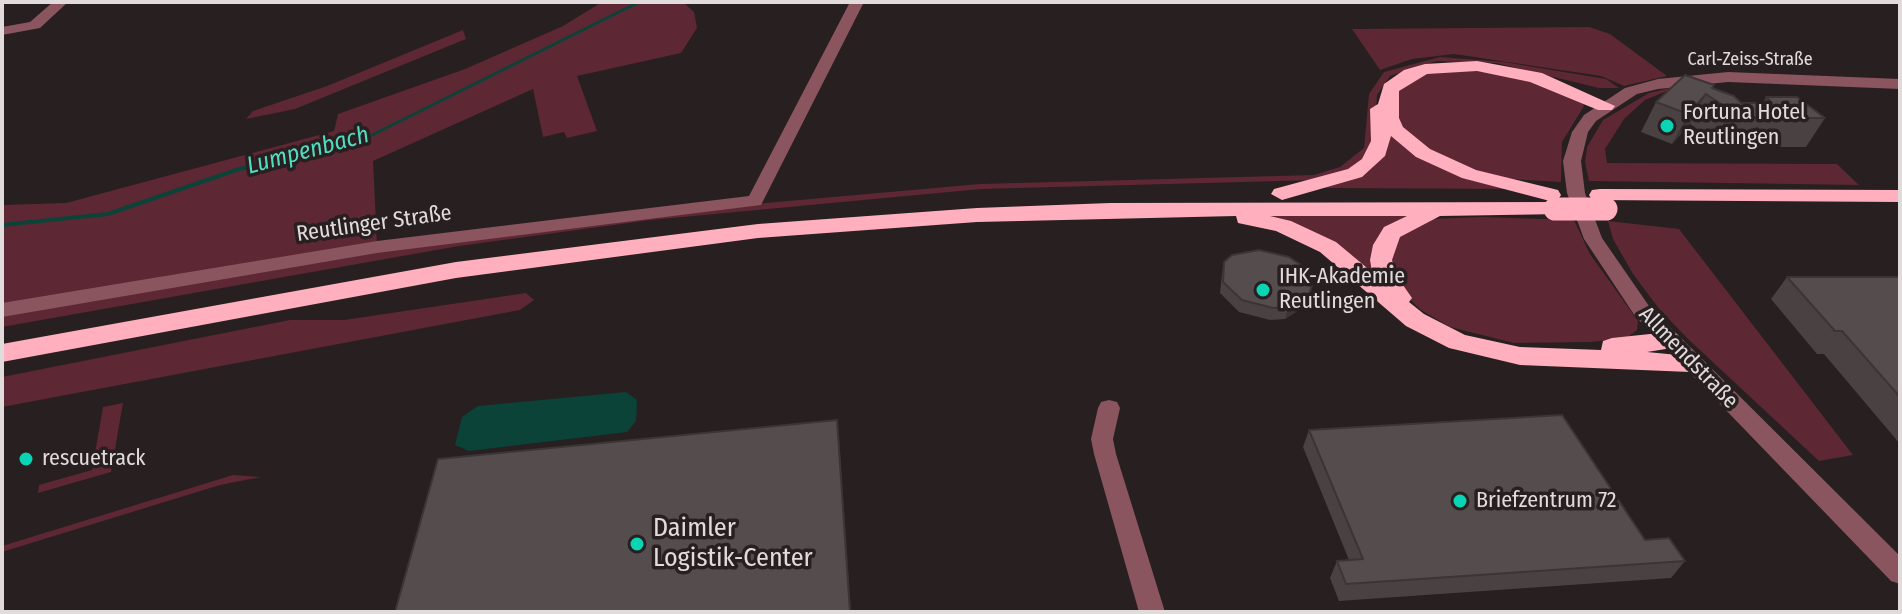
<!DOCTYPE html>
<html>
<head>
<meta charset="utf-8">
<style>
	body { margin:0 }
	#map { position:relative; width:1902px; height:614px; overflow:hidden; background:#271f20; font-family:"Fira Sans Condensed",sans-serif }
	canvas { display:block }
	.frame { position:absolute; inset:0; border:4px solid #e1dbdc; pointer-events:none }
</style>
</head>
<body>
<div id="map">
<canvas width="1902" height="614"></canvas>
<div class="frame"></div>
</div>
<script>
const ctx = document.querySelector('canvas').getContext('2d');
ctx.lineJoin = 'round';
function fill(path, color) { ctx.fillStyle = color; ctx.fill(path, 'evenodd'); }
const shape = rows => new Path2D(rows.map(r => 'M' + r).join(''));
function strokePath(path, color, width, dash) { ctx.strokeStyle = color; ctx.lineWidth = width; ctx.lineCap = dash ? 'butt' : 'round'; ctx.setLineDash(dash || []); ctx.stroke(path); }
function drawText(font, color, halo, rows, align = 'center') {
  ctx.font = font + ' "Fira Sans Condensed",sans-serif'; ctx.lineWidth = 7; ctx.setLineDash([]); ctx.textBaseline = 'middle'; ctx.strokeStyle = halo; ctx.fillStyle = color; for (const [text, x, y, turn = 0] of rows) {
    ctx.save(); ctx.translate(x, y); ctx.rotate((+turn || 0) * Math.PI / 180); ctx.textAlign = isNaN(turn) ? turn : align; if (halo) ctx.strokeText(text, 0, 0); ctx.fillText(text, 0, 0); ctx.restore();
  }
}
fill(shape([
	[602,2,683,2,694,12,697,28,681,53,577,76,597,131,567,138,564,132,543,137,533,89,373,161,377,244,2,308,2,205,66,203,334,131,338,114,465,69,563,26],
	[1589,27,1610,34,1667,76,1624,86,1601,76,1454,54,1412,59,1380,70,1352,29],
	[463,30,466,39,295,109,246,119,253,111,327,86],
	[1440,57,1504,62,1606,79,1619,88,1599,88,1496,63,1436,61,1390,76,1377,95,1374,140,1365,158,1346,171,1318,180,981,189,651,220,459,246,2,327,2,316,377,251,754,204,980,184,1314,175,1340,167,1364,148,1369,94,1384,72],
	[1427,70,1497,70,1582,100,1584,106,1562,142,1561,182,1494,178,1449,163,1400,129,1394,89],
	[1679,86,1645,100,1624,119,1605,149,1607,163,1837,164,1859,185,1589,181,1585,162,1587,147,1603,120,1649,93],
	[1388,134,1515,189,1322,188,1360,176,1374,166,1384,154],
	[1241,211,1413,215,1401,219,1379,275],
	[1482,217,1574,220,1590,254,1638,321,1637,330,1627,338,1591,342,1514,343,1450,327,1421,310,1399,289,1388,247,1396,234,1430,219],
	[1608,221,1679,229,1853,455,1819,461,1688,339,1660,310,1633,274,1613,239],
	[526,293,534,300,520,310,2,407,2,377,290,320,344,320],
	[123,403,111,472,38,493,39,485,92,470,103,407],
	[233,475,261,477,220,485,2,552,2,546]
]), '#5d2733');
fill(shape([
	[626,392,637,400,636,421,627,432,469,451,455,445,462,417,478,406]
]), '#0c4339');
strokePath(shape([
	[263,164,358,142,639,2]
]), '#0c4339', 3);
strokePath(shape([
	[2,225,108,214,239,169,272,162]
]), '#0c4339', 4);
fill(shape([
	[53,2,68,2,40,28,2,35,2,27,30,22,53,2],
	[850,2,864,2,761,205,377,253,2,317,2,303,377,241,749,196,850,2],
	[1728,72,1900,79,1900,89,1728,82,1658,89,1637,94,1596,121,1588,132,1581,161,1585,193,1602,238,1649,306,1900,556,1900,584,1891,581,1635,316,1584,239,1567,193,1563,161,1572,132,1584,115,1625,88,1658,79,1728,72],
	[1109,400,1117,402,1120,408,1113,439,1116,454,1165,612,1139,612,1094,454,1091,439,1098,408,1101,402,1109,400]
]), '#8a555f');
fill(shape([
	[1477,61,1542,73,1615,106,1612,110,1598,110,1530,82,1477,71,1427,74,1399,91,1399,118,1403,127,1430,149,1476,170,1558,190,1561,195,1558,200,1550,201,1462,178,1416,157,1391,136,1385,156,1362,177,1282,200,1271,194,1274,189,1348,169,1362,159,1371,141,1370,109,1378,104,1384,84,1404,70,1425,64,1477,61],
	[1600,189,1900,190,1900,202,1592,200,1589,195,1592,190,1600,189],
	[1555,202,1563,204,1566,209,1563,214,1440,216,1400,237,1392,260,1396,275,1412,298,1409,302,1424,314,1465,335,1520,347,1601,350,1603,341,1612,338,1669,332,1678,335,1681,341,1678,347,1647,352,1699,357,1703,363,1699,369,1690,372,1520,365,1449,348,1406,326,1320,252,1276,231,1238,223,1236,216,977,222,758,238,456,278,2,362,2,344,456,262,758,224,977,208,1110,203,1555,202],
	[1270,216,1407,216,1384,227,1373,245,1370,260,1372,272,1336,242,1291,221,1270,216]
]), '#ffafbd');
strokePath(shape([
	[1555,209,1606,209]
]), '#ffafbd', 23);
fill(shape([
	[1713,88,1741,103,1763,103,1766,97,1825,118,1806,147,1729,147,1718,136,1707,136,1690,124,1672,144,1641,132,1656,102],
	[1224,262,1309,295,1305,306,1285,319,1270,320,1239,312,1220,293,1222,274],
	[1787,277,1900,277,1900,444,1824,354,1817,354,1771,299],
	[1309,430,1645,540,1685,561,1671,578,1339,601,1330,578,1337,561,1349,560,1303,447]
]), '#494142');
fill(shape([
	[1706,94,1690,124,1672,144,1688,114],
	[1309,295,1305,306,1285,319,1288,307],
	[837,420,839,437,851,612,850,612]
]), '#3c3536');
const building = shape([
	[1685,75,1714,85,1712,88,1734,96,1741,103,1772,103,1766,97,1797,97,1825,118,1747,118,1736,106,1724,106,1706,94,1688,114,1656,102,1685,75],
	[1259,250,1289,257,1301,265,1312,285,1309,295,1288,307,1273,308,1242,300,1223,282,1224,262,1232,255,1259,250],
	[1787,277,1900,277,1900,397,1842,331,1835,331,1787,277],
	[1562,415,1645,540,1669,538,1685,561,1346,584,1337,561,1363,559,1309,430,1562,415],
	[837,420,850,612,395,612,438,459,837,420]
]);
fill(building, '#554c4d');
strokePath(building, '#3c3536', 2);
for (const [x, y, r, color] of [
	[1667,126,8,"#09d5b5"],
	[1263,290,8,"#09d5b5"],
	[26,459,8,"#09d5b5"],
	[1460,501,8,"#09d5b5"],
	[637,544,8,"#09d5b5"]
]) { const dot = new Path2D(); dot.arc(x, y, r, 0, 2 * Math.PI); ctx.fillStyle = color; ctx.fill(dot); strokePath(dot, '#271f20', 3); }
drawText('18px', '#e1dbdc', '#271f20', [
	["Carl-Zeiss-Straße",1750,60]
]);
drawText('22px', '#e1dbdc', '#271f20', [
	["Fortuna Hotel",1683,113],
	["Reutlingen",1683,138],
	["IHK-Akademie",1279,277],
	["Reutlingen",1279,302],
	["rescuetrack",42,459],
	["Briefzentrum 72",1476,501]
], 'left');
drawText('22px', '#e1dbdc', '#271f20', [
	["Reutlinger Straße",374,224,-8],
	["Allmendstraße",1688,358,46]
]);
drawText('italic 24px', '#51ddc1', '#271f20', [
	["Lumpenbach",308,151,-15]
]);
drawText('26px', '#e1dbdc', '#271f20', [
	["Daimler",653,529],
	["Logistik-Center",653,559]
], 'left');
</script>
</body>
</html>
